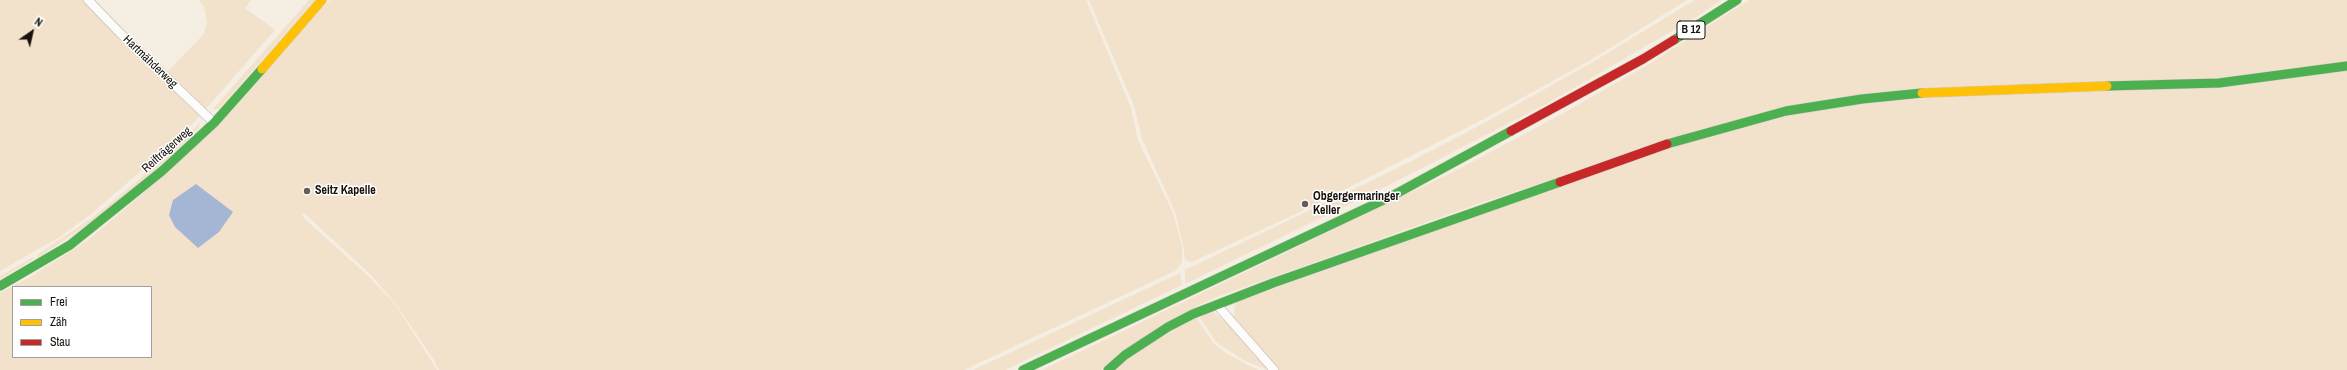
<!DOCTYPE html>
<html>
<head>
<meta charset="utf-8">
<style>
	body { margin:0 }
	#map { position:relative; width:2347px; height:370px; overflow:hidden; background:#f5eee3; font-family:"Archivo Narrow",sans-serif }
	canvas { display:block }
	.legend { position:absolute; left:12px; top:286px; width:140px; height:72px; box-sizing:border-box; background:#fff; border:1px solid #a2a09d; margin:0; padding:5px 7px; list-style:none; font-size:12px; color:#16110a }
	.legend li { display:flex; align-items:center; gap:8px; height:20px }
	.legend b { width:20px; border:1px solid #a2a09d }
	.north { position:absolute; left:12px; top:12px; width:40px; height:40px; -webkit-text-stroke:3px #fff; paint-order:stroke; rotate:34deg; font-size:11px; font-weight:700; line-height:16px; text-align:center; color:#16110a }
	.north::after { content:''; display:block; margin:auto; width:14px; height:18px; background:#16110a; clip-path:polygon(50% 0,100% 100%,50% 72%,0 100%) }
</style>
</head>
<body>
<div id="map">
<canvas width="2347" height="370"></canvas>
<ul class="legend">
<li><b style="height:5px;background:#4caf50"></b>Frei</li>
<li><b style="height:5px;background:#ffc107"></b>Zäh</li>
<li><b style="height:5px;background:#c62828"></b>Stau</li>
</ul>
<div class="north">N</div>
</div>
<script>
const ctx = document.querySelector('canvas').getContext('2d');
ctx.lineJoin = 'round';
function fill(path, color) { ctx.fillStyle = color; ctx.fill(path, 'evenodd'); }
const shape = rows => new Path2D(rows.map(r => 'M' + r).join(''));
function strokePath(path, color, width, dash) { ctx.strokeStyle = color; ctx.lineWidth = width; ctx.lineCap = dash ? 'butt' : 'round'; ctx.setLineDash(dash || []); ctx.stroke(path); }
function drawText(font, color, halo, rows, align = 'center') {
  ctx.font = font + ' "Archivo Narrow",sans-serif'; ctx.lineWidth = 3; ctx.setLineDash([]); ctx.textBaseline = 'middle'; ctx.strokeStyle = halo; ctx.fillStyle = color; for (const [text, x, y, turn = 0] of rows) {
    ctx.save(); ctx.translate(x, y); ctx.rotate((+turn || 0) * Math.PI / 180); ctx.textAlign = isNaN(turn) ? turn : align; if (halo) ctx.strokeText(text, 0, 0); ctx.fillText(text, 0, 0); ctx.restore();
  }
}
fill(shape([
	[0,0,85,0,201,115,169,147,91,214,61,236,0,271],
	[199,0,251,0,245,8,275,30,204,111,166,73,204,34,207,22,204,7],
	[309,0,315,0,219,109,213,109],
	[330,0,1086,0,1131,108,1138,140,1173,213,1182,246,1182,261,1177,270,964,370,439,370,434,360,396,304,370,274,304,213,301,214,306,220,368,276,395,304,437,370,0,370,0,293,32,276,87,241,165,175],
	[13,287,151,287,151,357,13,357],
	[1089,0,1687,0,1589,61,1489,116,1300,212,1192,262,1185,260,1183,245,1175,212,1142,139,1134,106],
	[1695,0,1721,0,1698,16,1548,103,1387,186,1185,284,1185,270,1410,162,1490,120,1591,63],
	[1749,0,2347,0,2347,62,2217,78,1907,89,1660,143,1472,206,1214,298,1193,308,1122,351,1101,370,1042,370,1453,172,1560,115,1649,64],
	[2347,70,2347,370,1277,370,1233,318,1236,302,1663,150,1786,116,1866,102],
	[200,123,198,129,175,152,136,186,94,220,38,258,37,255,93,217,135,183],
	[33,257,34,259,0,279,0,276],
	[1180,273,1182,285,1005,370,973,370],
	[1212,311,1234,329,1269,370,1245,361,1216,342,1199,316],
	[1196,317,1214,344,1227,354,1258,370,1114,370,1127,358]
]), '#f2e2cb');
fill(shape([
	[196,184,233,212,219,232,198,248,175,227,169,215,173,200]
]), '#a5b6d4');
const street = shape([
	[88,0,119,32,214,123],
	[1217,305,1274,370]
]);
const fast = shape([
	[1674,40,1737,0],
	[2107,86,2219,83,2347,66],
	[1667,144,1786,111,1862,99,1922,93],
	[0,286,70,245,162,171,214,123,262,69],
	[1023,370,1392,196,1511,131],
	[1108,370,1125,355,1168,327,1193,314,1273,283,1560,182]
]);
const slow = shape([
	[262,69,322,0],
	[1922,93,2107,86]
]);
const jam = shape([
	[1511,131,1643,59,1674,40],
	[1560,182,1667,144]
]);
strokePath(street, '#d1cbc3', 10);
strokePath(fast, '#d1cbc3', 10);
strokePath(slow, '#d1cbc3', 10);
strokePath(jam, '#d1cbc3', 10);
strokePath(street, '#fefcfb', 8);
strokePath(fast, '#4caf50', 9);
strokePath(slow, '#ffc107', 9);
strokePath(jam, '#c62828', 9);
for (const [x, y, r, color] of [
	[307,191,4,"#645e56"],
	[1305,204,4,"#645e56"]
]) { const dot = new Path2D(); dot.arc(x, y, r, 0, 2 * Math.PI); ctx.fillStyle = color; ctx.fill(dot); strokePath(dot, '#fff', 1.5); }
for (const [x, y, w] of [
	[1691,30,28]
]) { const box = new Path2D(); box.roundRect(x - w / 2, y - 9, w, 18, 3); ctx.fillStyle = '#fff'; ctx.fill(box); strokePath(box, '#16110a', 1); }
drawText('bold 11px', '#16110a', null, [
	["B 12",1691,30]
]);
drawText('12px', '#16110a', '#fff', [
	["Hartmähderweg",150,62,44],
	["Reifträgerweg",167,150,-42]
]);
drawText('bold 12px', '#16110a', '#fff', [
	["Seitz Kapelle",315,191],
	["Obgergermaringer",1313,197],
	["Keller",1313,211]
], 'left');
</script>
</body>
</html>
